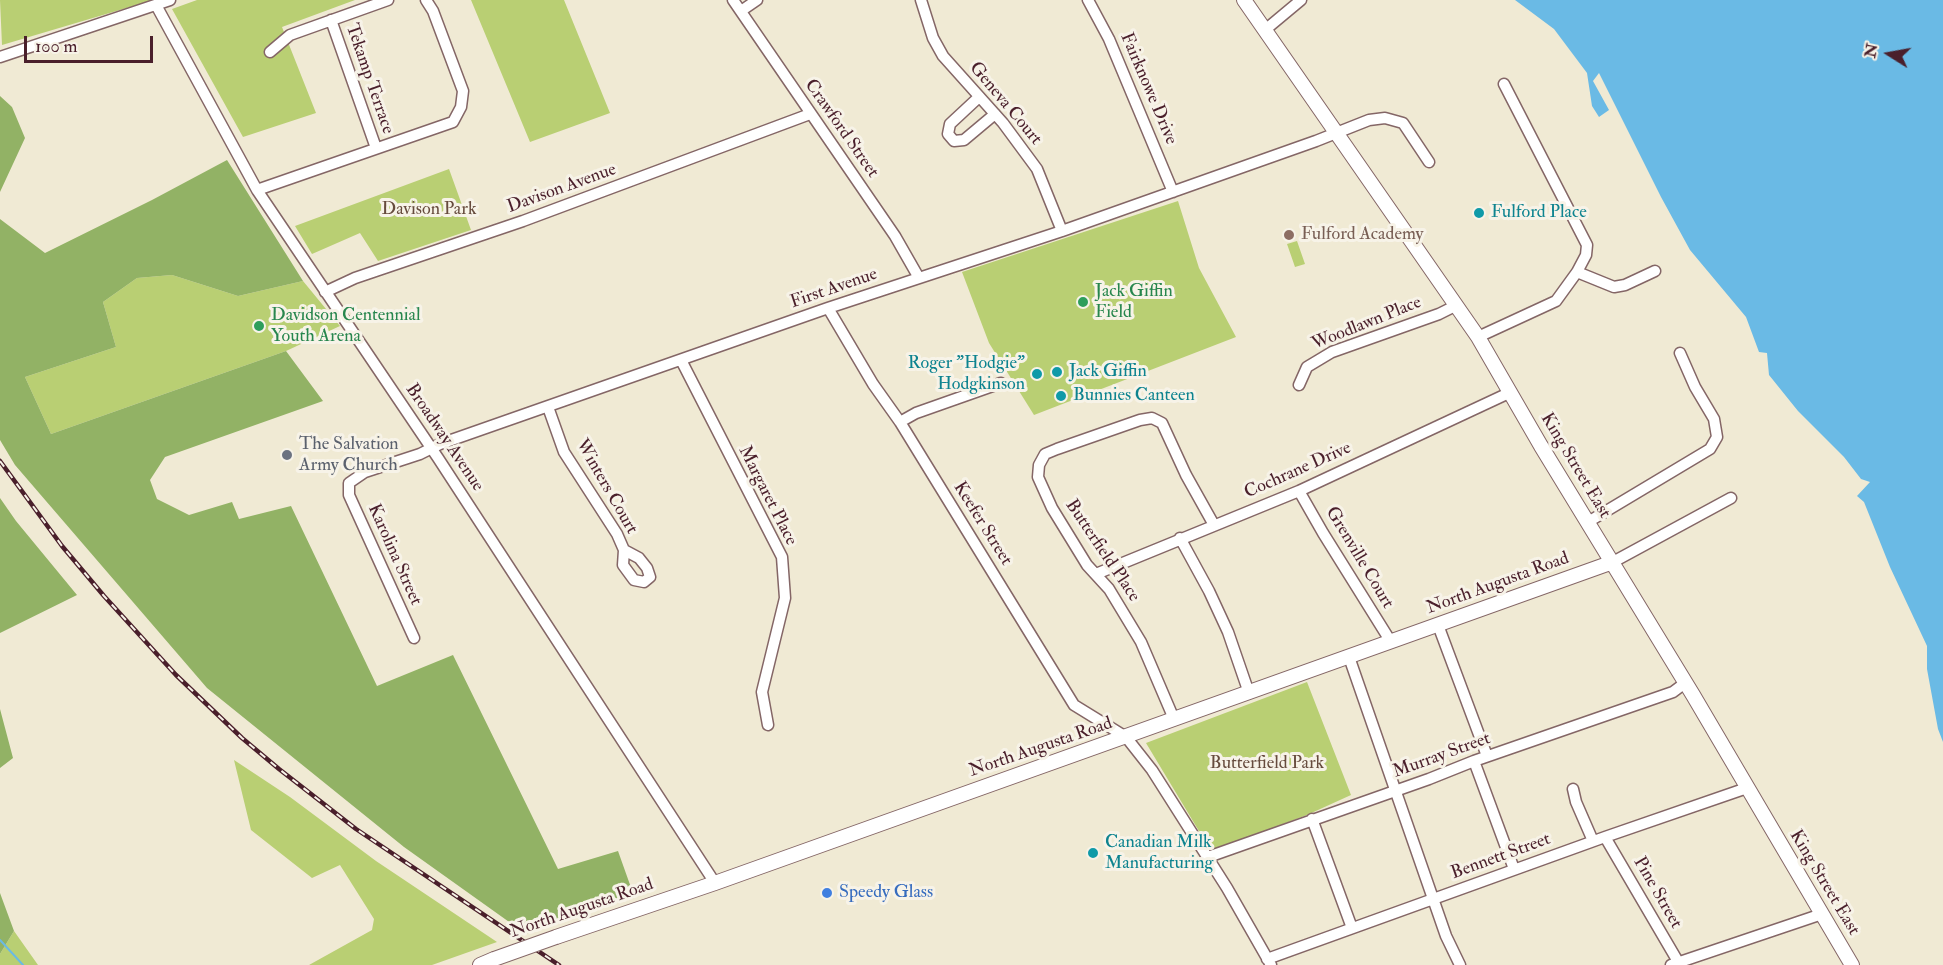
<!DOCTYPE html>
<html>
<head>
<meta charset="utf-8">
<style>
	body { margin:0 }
	#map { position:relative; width:1943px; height:965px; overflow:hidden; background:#f0ead4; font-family:"IM FELL Double Pica",serif }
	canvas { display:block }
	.north { position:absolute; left:1859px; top:24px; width:60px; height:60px; -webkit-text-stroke:4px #f7f3e8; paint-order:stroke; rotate:281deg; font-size:16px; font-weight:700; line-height:24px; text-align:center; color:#4a1f2b }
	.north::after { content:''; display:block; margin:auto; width:21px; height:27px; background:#4a1f2b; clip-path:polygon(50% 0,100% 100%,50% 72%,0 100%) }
	.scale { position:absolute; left:24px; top:36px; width:129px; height:27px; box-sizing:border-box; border:3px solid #4a1f2b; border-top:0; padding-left:8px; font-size:18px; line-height:21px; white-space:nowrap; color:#4a1f2b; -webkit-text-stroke:4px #f7f3e8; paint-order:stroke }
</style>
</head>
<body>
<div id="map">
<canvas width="1943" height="965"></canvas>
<div class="north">N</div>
<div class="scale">100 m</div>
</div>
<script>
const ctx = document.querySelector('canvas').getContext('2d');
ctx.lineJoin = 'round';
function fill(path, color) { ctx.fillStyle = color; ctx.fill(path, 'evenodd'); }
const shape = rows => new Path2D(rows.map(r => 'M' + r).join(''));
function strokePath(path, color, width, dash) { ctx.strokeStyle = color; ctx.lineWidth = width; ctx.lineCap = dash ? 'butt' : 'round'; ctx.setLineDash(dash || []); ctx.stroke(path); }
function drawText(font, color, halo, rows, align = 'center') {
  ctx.font = font + ' "IM FELL Double Pica",serif'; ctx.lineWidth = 6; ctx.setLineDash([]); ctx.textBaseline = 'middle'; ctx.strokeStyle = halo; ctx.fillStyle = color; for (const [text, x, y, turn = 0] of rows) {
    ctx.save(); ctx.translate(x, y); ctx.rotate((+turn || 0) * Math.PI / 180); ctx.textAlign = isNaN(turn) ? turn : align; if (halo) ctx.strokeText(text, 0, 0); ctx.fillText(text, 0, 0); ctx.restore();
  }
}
fill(shape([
	[0,0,149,0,150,1,2,45],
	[197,0,355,0,282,27,316,113,243,137,172,9],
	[471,0,564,0,610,113,530,142],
	[449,169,471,230,378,261,360,233,312,254,295,226],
	[1178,201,1199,268,1236,337,1034,415,989,343,962,272],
	[1297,241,1305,264,1295,267,1287,244],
	[172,275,238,296,303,281,340,326,286,351,51,434,25,377,116,347,103,302,137,278],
	[1307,682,1351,795,1307,815,1211,851,1146,743],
	[234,760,290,797,376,861,497,942,432,965,309,965,372,930,374,919,340,865,312,878,251,830],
	[14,931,38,965,0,965,0,954]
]), '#b9cf73');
fill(shape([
	[0,96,12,107,25,138,0,192],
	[227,160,303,281,238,296,172,275,137,278,103,302,116,347,25,377,51,434,286,351,323,401,165,457,150,480,157,499,189,515,232,502,239,519,291,506,377,686,453,655,558,869,618,851,634,896,526,934,404,847,207,688,15,465,0,440,0,219,45,253,152,200],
	[0,498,16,521,77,595,0,633],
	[0,709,13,758,0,768],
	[0,893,14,931,0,954]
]), '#92b265');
fill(shape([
	[1515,0,1943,0,1943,742,1938,729,1927,669,1927,646,1890,567,1864,502,1857,496,1870,482,1861,479,1844,457,1798,411,1769,375,1767,353,1759,352,1746,317,1690,250,1661,197,1599,73,1593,81,1609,110,1599,117,1592,106,1587,73,1554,29]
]), '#6abae5');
strokePath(shape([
	[0,940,23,965]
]), '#6abae5', 2);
const minor = shape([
	[733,0,895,236,919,278],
	[921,0,933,38,943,56,1003,123,1037,169,1062,231],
	[1088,0,1109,39,1173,192],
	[156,5,257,190,438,458,715,883],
	[741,11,757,0],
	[331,20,376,148],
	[1265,30,1301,0],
	[270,52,290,35,388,0],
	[0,57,170,0],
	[979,97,950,124,948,134,954,141,964,140,995,114],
	[257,190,453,122,461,107,463,91,433,11,426,0],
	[1577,272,1614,287,1625,285,1655,271],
	[325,292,355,278,523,221,810,114],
	[828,308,873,384,900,422,1074,705,1126,737,1152,770,1227,888,1271,965],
	[1478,337,1556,301,1577,272,1586,255,1587,245,1504,84],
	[681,360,782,557,785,598,762,692,768,725],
	[1299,385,1307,367,1332,352,1439,314,1457,305],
	[548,407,564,452,617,534,624,550,623,565,634,580,644,582,650,577,647,568,639,558,624,550],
	[900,422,916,413,1001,383],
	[1299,491,1323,533,1391,642],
	[1588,522,1710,449,1717,437,1714,419,1695,387,1680,353],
	[1180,538,1209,591,1228,632,1249,693],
	[1613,562,1731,498],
	[1096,574,1299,491,1511,392],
	[1438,625,1487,756],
	[414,638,349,495,349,483,365,472,420,454,440,444,828,308,1062,231,1316,141,1369,120,1385,118,1403,123,1429,162],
	[1349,657,1446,936,1460,965],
	[1174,719,1141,642,1109,589,1087,565,1052,508,1038,477,1039,465,1045,454,1057,449,1140,420,1152,418,1162,423,1186,475,1214,525],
	[1474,761,1514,869],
	[1573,789,1576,802,1593,841],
	[1312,819,1352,928],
	[1605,837,1680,965],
	[1208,857,1429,779,1474,761,1673,692,1685,683],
	[1267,959,1605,837,1747,788],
	[1671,965,1822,914]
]);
const major = shape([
	[1244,0,1478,337,1541,446,1693,695,1852,965],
	[556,937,715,883,1613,562],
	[480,965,494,959]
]);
strokePath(minor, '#846666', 13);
strokePath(major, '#846666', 16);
strokePath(minor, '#fff', 10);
strokePath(major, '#fff', 14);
const rail = shape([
	[0,461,62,546,104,596,176,675,242,738,279,769,356,829,559,965]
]);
strokePath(rail, '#4a1f2b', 4.5);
strokePath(rail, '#f7f3e8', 2, [7]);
const majorBridge = shape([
	[494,959,556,937]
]);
strokePath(majorBridge, '#846666', 16, []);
strokePath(majorBridge, '#fff', 14);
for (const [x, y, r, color] of [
	[1479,213,6,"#0f9aa8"],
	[1289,235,6,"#8d6e63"],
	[1083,302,6,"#2e9e5b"],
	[259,326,6,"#2e9e5b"],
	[1057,372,6,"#0f9aa8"],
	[1037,374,6,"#0f9aa8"],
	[1061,396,6,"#0f9aa8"],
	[287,455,6,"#6b7280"],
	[1093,853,6,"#0f9aa8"],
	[827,893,6,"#3f7fe0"]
]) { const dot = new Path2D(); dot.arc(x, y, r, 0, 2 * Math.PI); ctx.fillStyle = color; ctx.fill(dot); strokePath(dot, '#f7f3e8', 2); }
drawText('18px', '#4a1f2b', '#f7f3e8', [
	["Tekamp Terrace",369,79,71],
	["Fairknowe Drive",1148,89,67],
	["Geneva Court",1005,104,50],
	["Crawford Street",841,129,55],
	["Davison Avenue",562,189,-20],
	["First Avenue",834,289,-19],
	["Woodlawn Place",1367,324,-22],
	["Broadway Avenue",444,438,56],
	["King Street East",1575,466,59],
	["Cochrane Drive",1298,471,-24],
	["Winters Court",606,487,60],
	["Margaret Place",767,496,63],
	["Keefer Street",982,524,58],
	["Butterfield Place",1102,551,56],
	["Karolina Street",394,555,66],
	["Grenville Court",1359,558,59],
	["North Augusta Road",1498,584,-20],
	["North Augusta Road",1041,748,-19],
	["Murray Street",1442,756,-20],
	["Bennett Street",1501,857,-20],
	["King Street East",1824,883,59],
	["Pine Street",1657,893,60],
	["North Augusta Road",582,909,-19]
]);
drawText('18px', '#664b3d', '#f7f3e8', [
	["Davison Park",429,210],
	["Butterfield Park",1267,764]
]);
drawText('18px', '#0d838f', '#f7f3e8', [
	["Fulford Place",1491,213],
	["Roger \"Hodgie\"",1025,364,"right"],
	["Hodgkinson",1025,385,"right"],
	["Jack Giffin",1069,372],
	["Bunnies Canteen",1073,396],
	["Canadian Milk",1105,843],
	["Manufacturing",1105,864]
], 'left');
drawText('18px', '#785e54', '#f7f3e8', [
	["Fulford Academy",1301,235]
], 'left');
drawText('18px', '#27864d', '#f7f3e8', [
	["Jack Giffin",1095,292],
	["Field",1095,313],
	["Davidson Centennial",271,316],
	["Youth Arena",271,337]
], 'left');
drawText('18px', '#5b616d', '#f7f3e8', [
	["The Salvation",299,445],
	["Army Church",299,466]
], 'left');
drawText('18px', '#366cbe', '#f7f3e8', [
	["Speedy Glass",839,893]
], 'left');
</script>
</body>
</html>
